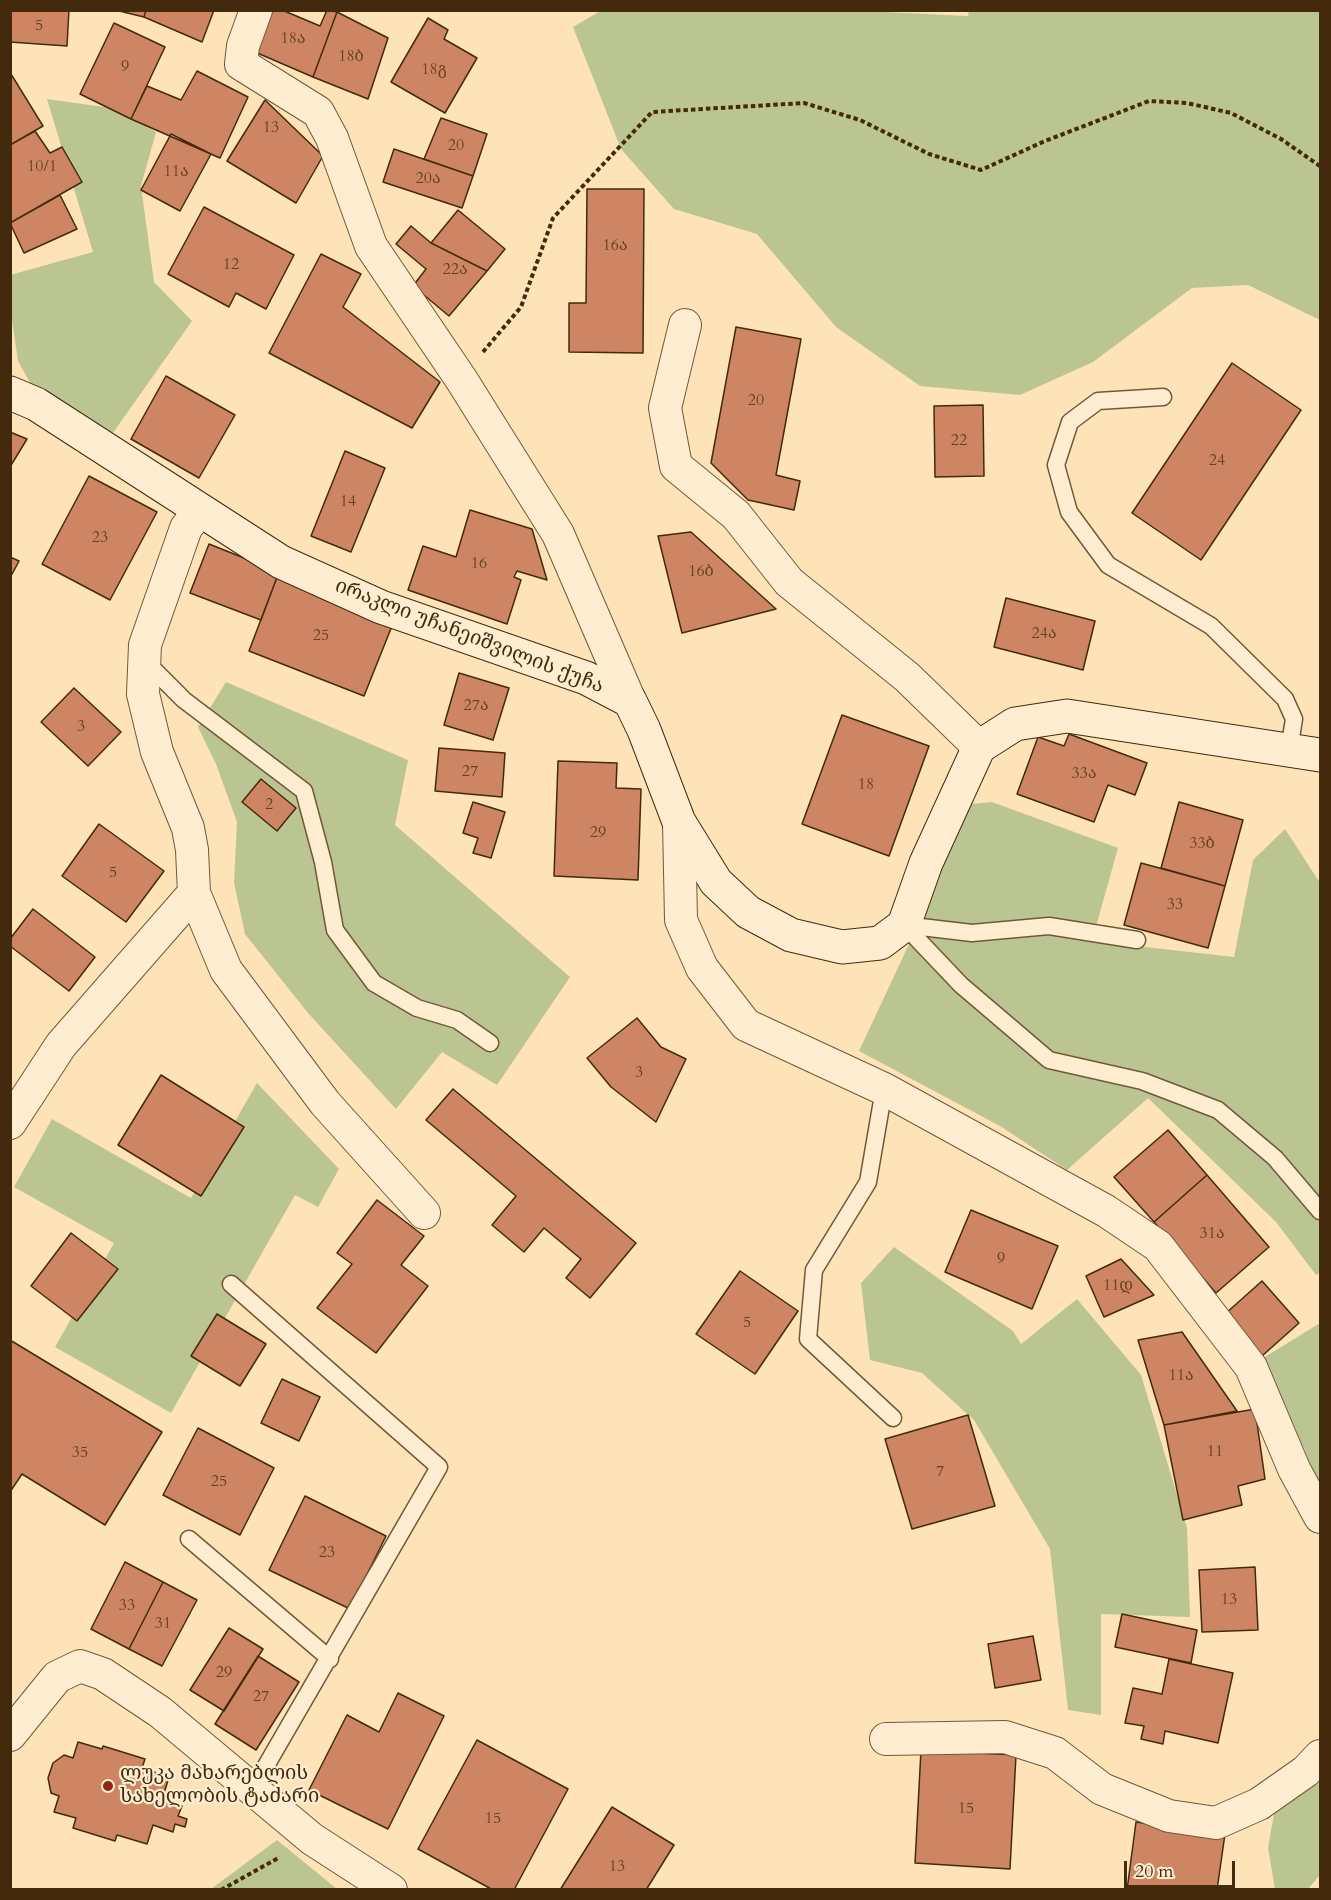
<!DOCTYPE html>
<html>
<head>
<meta charset="utf-8">
<style>
	body { margin:0 }
	#map { position:relative; width:1331px; height:1900px; overflow:hidden; background:#fee3b8; font-family:Cardo,serif }
	canvas { display:block }
	.frame { position:absolute; inset:0; border:12px solid #432a0d; pointer-events:none }
	.scale { position:absolute; left:1124px; top:1861px; width:111px; height:27px; box-sizing:border-box; border:3px solid #432a0d; border-top:0; padding-left:8px; font-size:18px; line-height:21px; white-space:nowrap; color:#432a0d; -webkit-text-stroke:4px #feedd1; paint-order:stroke }
</style>
</head>
<body>
<div id="map">
<canvas width="1331" height="1900"></canvas>
<div class="frame"></div>
<div class="scale">20 m</div>
</div>
<script>
const ctx = document.querySelector('canvas').getContext('2d');
ctx.lineJoin = 'round';
function fill(path, color) { ctx.fillStyle = color; ctx.fill(path, 'evenodd'); }
const shape = rows => new Path2D(rows.map(r => 'M' + r).join(''));
function strokePath(path, color, width, dash) { ctx.strokeStyle = color; ctx.lineWidth = width; ctx.lineCap = dash ? 'butt' : 'round'; ctx.setLineDash(dash || []); ctx.stroke(path); }
function drawText(font, color, halo, rows, align = 'center') {
  ctx.font = font + ' Cardo,"Noto Serif Georgian",serif'; ctx.lineWidth = 4.5; ctx.setLineDash([]); ctx.textBaseline = 'middle'; ctx.strokeStyle = halo; ctx.fillStyle = color; for (const [text, x, y, turn = 0] of rows) {
    ctx.save(); ctx.translate(x, y); ctx.rotate((+turn || 0) * Math.PI / 180); ctx.textAlign = isNaN(turn) ? turn : align; if (halo) ctx.strokeText(text, 0, 0); ctx.fillText(text, 0, 0); ctx.restore();
  }
}
fill(shape([
	[602,10,844,10,968,16,969,10,1320,11,1320,320,1248,285,1192,288,1093,362,1020,395,920,386,836,327,757,234,674,209,621,149,573,27],
	[47,99,118,109,156,132,141,186,154,282,192,321,110,437,32,386,18,361,11,313,10,275,93,252],
	[226,682,408,760,395,825,570,977,497,1085,442,1052,396,1109,308,1013,245,934,234,883,237,822,216,764,198,727],
	[992,802,1118,848,1092,941,1234,957,1253,860,1285,829,1320,883,1320,1273,1316,1275,1276,1222,1148,1098,1067,1170,1000,1126,859,1051,925,910,969,804],
	[257,1083,339,1169,318,1207,295,1195,171,1413,55,1347,114,1243,14,1187,52,1119,191,1198],
	[894,1247,1013,1331,1021,1344,1077,1299,1141,1375,1187,1528,1190,1617,1101,1614,1101,1715,1068,1710,1050,1549,974,1420,922,1373,870,1360,861,1283],
	[1320,1323,1320,1494,1304,1448,1247,1368],
	[1320,1769,1320,1875,1308,1889,1275,1889,1268,1848,1274,1814],
	[277,1840,337,1889,211,1889]
]), '#bbc592');
const building = shape([
	[10,10,69,10,67,46,10,42,10,10],
	[115,10,146,10,144,17,115,10],
	[146,10,214,10,202,42,144,17,146,10],
	[269,10,282,10,320,26,327,10,337,12,313,77,255,52,269,10],
	[337,12,388,38,368,99,313,77,337,12],
	[428,18,448,30,444,39,477,58,445,113,391,82,428,18],
	[114,23,165,47,131,119,80,94,114,23],
	[197,71,248,97,220,158,131,119,147,86,181,100,197,71],
	[11,74,43,126,10,145,10,74,11,74],
	[265,100,323,156,296,203,227,161,265,100],
	[441,118,487,134,473,176,424,159,441,118],
	[35,131,50,153,62,147,82,182,10,223,10,145,35,131],
	[171,134,211,154,180,211,141,190,171,134],
	[394,149,473,176,462,208,383,182,394,149],
	[587,189,644,189,643,353,569,352,569,303,586,303,587,189],
	[60,195,77,229,24,253,10,223,60,195],
	[204,207,294,255,266,309,236,293,229,307,168,274,204,207],
	[458,210,505,249,487,271,431,243,458,210],
	[411,226,431,243,487,271,449,316,413,286,426,269,396,244,411,226],
	[321,254,361,274,343,307,440,382,412,428,269,353,321,254],
	[736,327,801,339,776,475,800,481,794,510,748,500,711,463,736,327],
	[1232,363,1301,410,1201,560,1132,513,1232,363],
	[166,376,235,415,199,478,131,439,166,376],
	[983,405,984,476,935,477,934,406,983,405],
	[10,432,27,439,10,467,10,432],
	[345,451,385,468,351,552,311,536,345,451],
	[89,476,157,512,110,600,42,564,89,476],
	[470,510,532,529,547,580,517,571,514,577,521,580,507,624,408,590,423,546,456,557,470,510],
	[691,532,776,609,682,633,658,536,691,532],
	[209,544,279,572,261,620,190,593,209,544],
	[10,557,19,561,10,578,10,557],
	[279,572,396,616,364,696,249,651,279,572],
	[1006,598,1095,621,1083,670,994,647,1006,598],
	[459,673,509,688,493,740,444,725,459,673],
	[74,688,121,732,88,766,41,722,74,688],
	[842,715,929,746,889,856,802,824,842,715],
	[1069,734,1147,763,1135,795,1108,785,1094,822,1017,794,1038,737,1064,746,1069,734],
	[439,748,505,753,502,797,435,791,439,748],
	[558,761,617,763,616,788,641,789,638,880,554,876,558,761],
	[261,779,296,808,277,831,242,802,261,779],
	[473,802,505,812,491,858,473,853,478,838,463,833,473,802],
	[1179,802,1243,820,1225,886,1161,868,1179,802],
	[99,824,164,871,126,922,62,876,99,824],
	[1141,863,1225,886,1208,948,1124,925,1141,863],
	[33,909,95,957,69,991,10,946,10,939,33,909],
	[637,1018,661,1047,686,1059,656,1122,611,1087,587,1058,637,1018],
	[161,1075,244,1127,201,1196,118,1145,161,1075],
	[453,1089,636,1243,590,1298,566,1278,581,1259,544,1228,524,1252,492,1225,516,1196,426,1120,453,1089],
	[1168,1130,1207,1175,1154,1222,1114,1177,1168,1130],
	[1207,1175,1269,1247,1216,1293,1154,1222,1207,1175],
	[377,1200,424,1236,401,1265,428,1286,376,1353,317,1308,352,1264,337,1253,377,1200],
	[971,1210,1058,1246,1032,1309,945,1272,971,1210],
	[71,1233,118,1269,77,1321,31,1286,71,1233],
	[1121,1259,1154,1295,1104,1317,1086,1276,1121,1259],
	[740,1271,798,1311,755,1374,696,1334,740,1271],
	[1262,1281,1299,1323,1262,1356,1225,1314,1262,1281],
	[217,1314,266,1344,240,1386,191,1356,217,1314],
	[1182,1332,1237,1411,1164,1425,1138,1340,1182,1332],
	[10,1340,162,1432,105,1525,22,1474,10,1492,10,1340],
	[282,1379,320,1397,299,1441,261,1423,282,1379],
	[1255,1409,1265,1479,1238,1486,1242,1505,1183,1520,1164,1425,1255,1409],
	[968,1415,995,1506,912,1529,885,1439,968,1415],
	[198,1428,274,1468,240,1535,163,1495,198,1428],
	[305,1496,386,1536,350,1609,269,1570,305,1496],
	[125,1562,163,1582,129,1649,91,1629,125,1562],
	[1255,1567,1258,1630,1202,1632,1199,1570,1255,1567],
	[163,1582,197,1600,162,1666,129,1649,163,1582],
	[1122,1614,1197,1630,1191,1663,1115,1647,1122,1614],
	[229,1628,263,1649,224,1711,190,1690,229,1628],
	[1033,1636,1041,1680,995,1688,988,1644,1033,1636],
	[258,1656,299,1682,256,1750,215,1724,258,1656],
	[1169,1659,1233,1673,1218,1743,1165,1731,1163,1744,1141,1739,1144,1726,1125,1723,1133,1688,1162,1694,1169,1659],
	[398,1693,444,1716,388,1829,309,1790,347,1715,379,1732,398,1693],
	[477,1740,568,1789,514,1890,493,1890,418,1849,477,1740],
	[78,1742,102,1749,103,1746,145,1759,142,1768,169,1777,162,1800,182,1806,178,1816,187,1819,185,1827,175,1824,173,1832,153,1825,147,1844,117,1835,115,1841,73,1828,76,1818,54,1812,59,1796,51,1793,48,1778,53,1763,64,1755,73,1758,78,1742],
	[921,1750,1016,1755,1010,1869,915,1863,921,1750],
	[612,1807,674,1845,646,1890,560,1890,612,1807],
	[1136,1822,1225,1834,1217,1890,1127,1890,1136,1822]
]);
fill(building, '#cd8564');
strokePath(building, '#432a0d', 1.5);
const lane = shape([
	[1163,397,1098,401,1070,422,1056,465,1069,512,1108,565,1211,626,1285,699,1294,719,1289,750],
	[145,661,184,700,304,791,323,862,335,930,374,983,417,1008,457,1020,490,1043],
	[904,925,961,985,1049,1060,1142,1081,1218,1110,1275,1158,1320,1211],
	[904,925,972,933,1049,926,1137,940],
	[884,1089,868,1182,814,1270,808,1339,893,1418],
	[231,1284,439,1467,252,1790],
	[189,1539,330,1659]
]);
const street = shape([
	[256,10,243,46,241,64,318,112,332,138,371,246,461,379,558,534,630,701],
	[685,325,665,408,676,466,736,515,789,582,907,677,979,747],
	[199,511,186,528,145,645,143,694,157,752,188,828,192,850,194,893,226,970,325,1103,424,1213],
	[679,822,681,920,702,968,746,1025,884,1089,1106,1211,1158,1246,1251,1367,1294,1469,1320,1517],
	[10,1123,61,1045,194,893],
	[10,1735,57,1677,80,1666,103,1674,160,1712,312,1839,391,1890],
	[886,1739,1005,1737,1055,1753,1102,1789,1169,1816,1216,1823,1259,1804,1306,1771,1320,1756]
]);
const secondary = shape([
	[10,393,36,404,281,562,381,607,586,678,630,701,644,730,679,822,716,882,748,912,791,935,842,947,880,943,904,925,926,863,979,747,1015,724,1067,716,1320,755]
]);
strokePath(lane, '#725838', 19);
strokePath(street, '#725838', 34);
strokePath(secondary, '#432a0d', 35);
strokePath(shape([
	[483,352,521,307,553,218,652,112,804,103,860,120,929,154,981,170,1045,141,1149,101,1187,103,1231,113,1281,139,1320,166],
	[221,1890,280,1857]
]), '#432a0d', 4, [4.5, 3]);
strokePath(lane, '#feedd1', 16);
strokePath(street, '#feedd1', 32);
strokePath(secondary, '#feedd1', 33);
for (const [x, y, r, color] of [
	[108,1786,6,"#8f2418"]
]) { const dot = new Path2D(); dot.arc(x, y, r, 0, 2 * Math.PI); ctx.fillStyle = color; ctx.fill(dot); strokePath(dot, '#feedd1', 2); }
drawText('16px', '#664123', null, [
	["5",39,26],
	["18ა",293,39],
	["18ბ",351,57],
	["9",125,67],
	["18გ",434,70],
	["13",271,128],
	["20",456,146],
	["10/1",42,167],
	["11ა",176,172],
	["20ა",428,179],
	["16ა",615,246],
	["12",231,265],
	["22ა",455,270],
	["20",756,401],
	["22",959,441],
	["24",1217,461],
	["14",348,502],
	["23",100,538],
	["16",479,564],
	["16ბ",701,572],
	["24ა",1044,634],
	["25",321,636],
	["27ა",476,706],
	["3",81,727],
	["27",470,772],
	["33ა",1084,774],
	["18",866,785],
	["2",269,805],
	["29",598,833],
	["33ბ",1202,844],
	["5",113,873],
	["33",1175,905],
	["3",639,1073],
	["31ა",1212,1234],
	["9",1001,1259],
	["11დ",1118,1286],
	["5",747,1323],
	["11ა",1181,1376],
	["11",1215,1452],
	["35",80,1453],
	["7",940,1472],
	["25",219,1482],
	["23",327,1553],
	["13",1229,1600],
	["33",127,1606],
	["31",163,1624],
	["29",224,1673],
	["27",261,1697],
	["15",966,1809],
	["15",493,1819],
	["13",617,1867]
]);
drawText('20px', '#432a0d', '#feedd1', [
	["ირაკლი უჩანეიშვილის ქუჩა",469,637,21]
]);
drawText('20px', '#432a0d', '#feedd1', [
	["ლუკა მახარებლის",120,1774],
	["სახელობის ტაძარი",120,1797]
], 'left');
</script>
</body>
</html>
